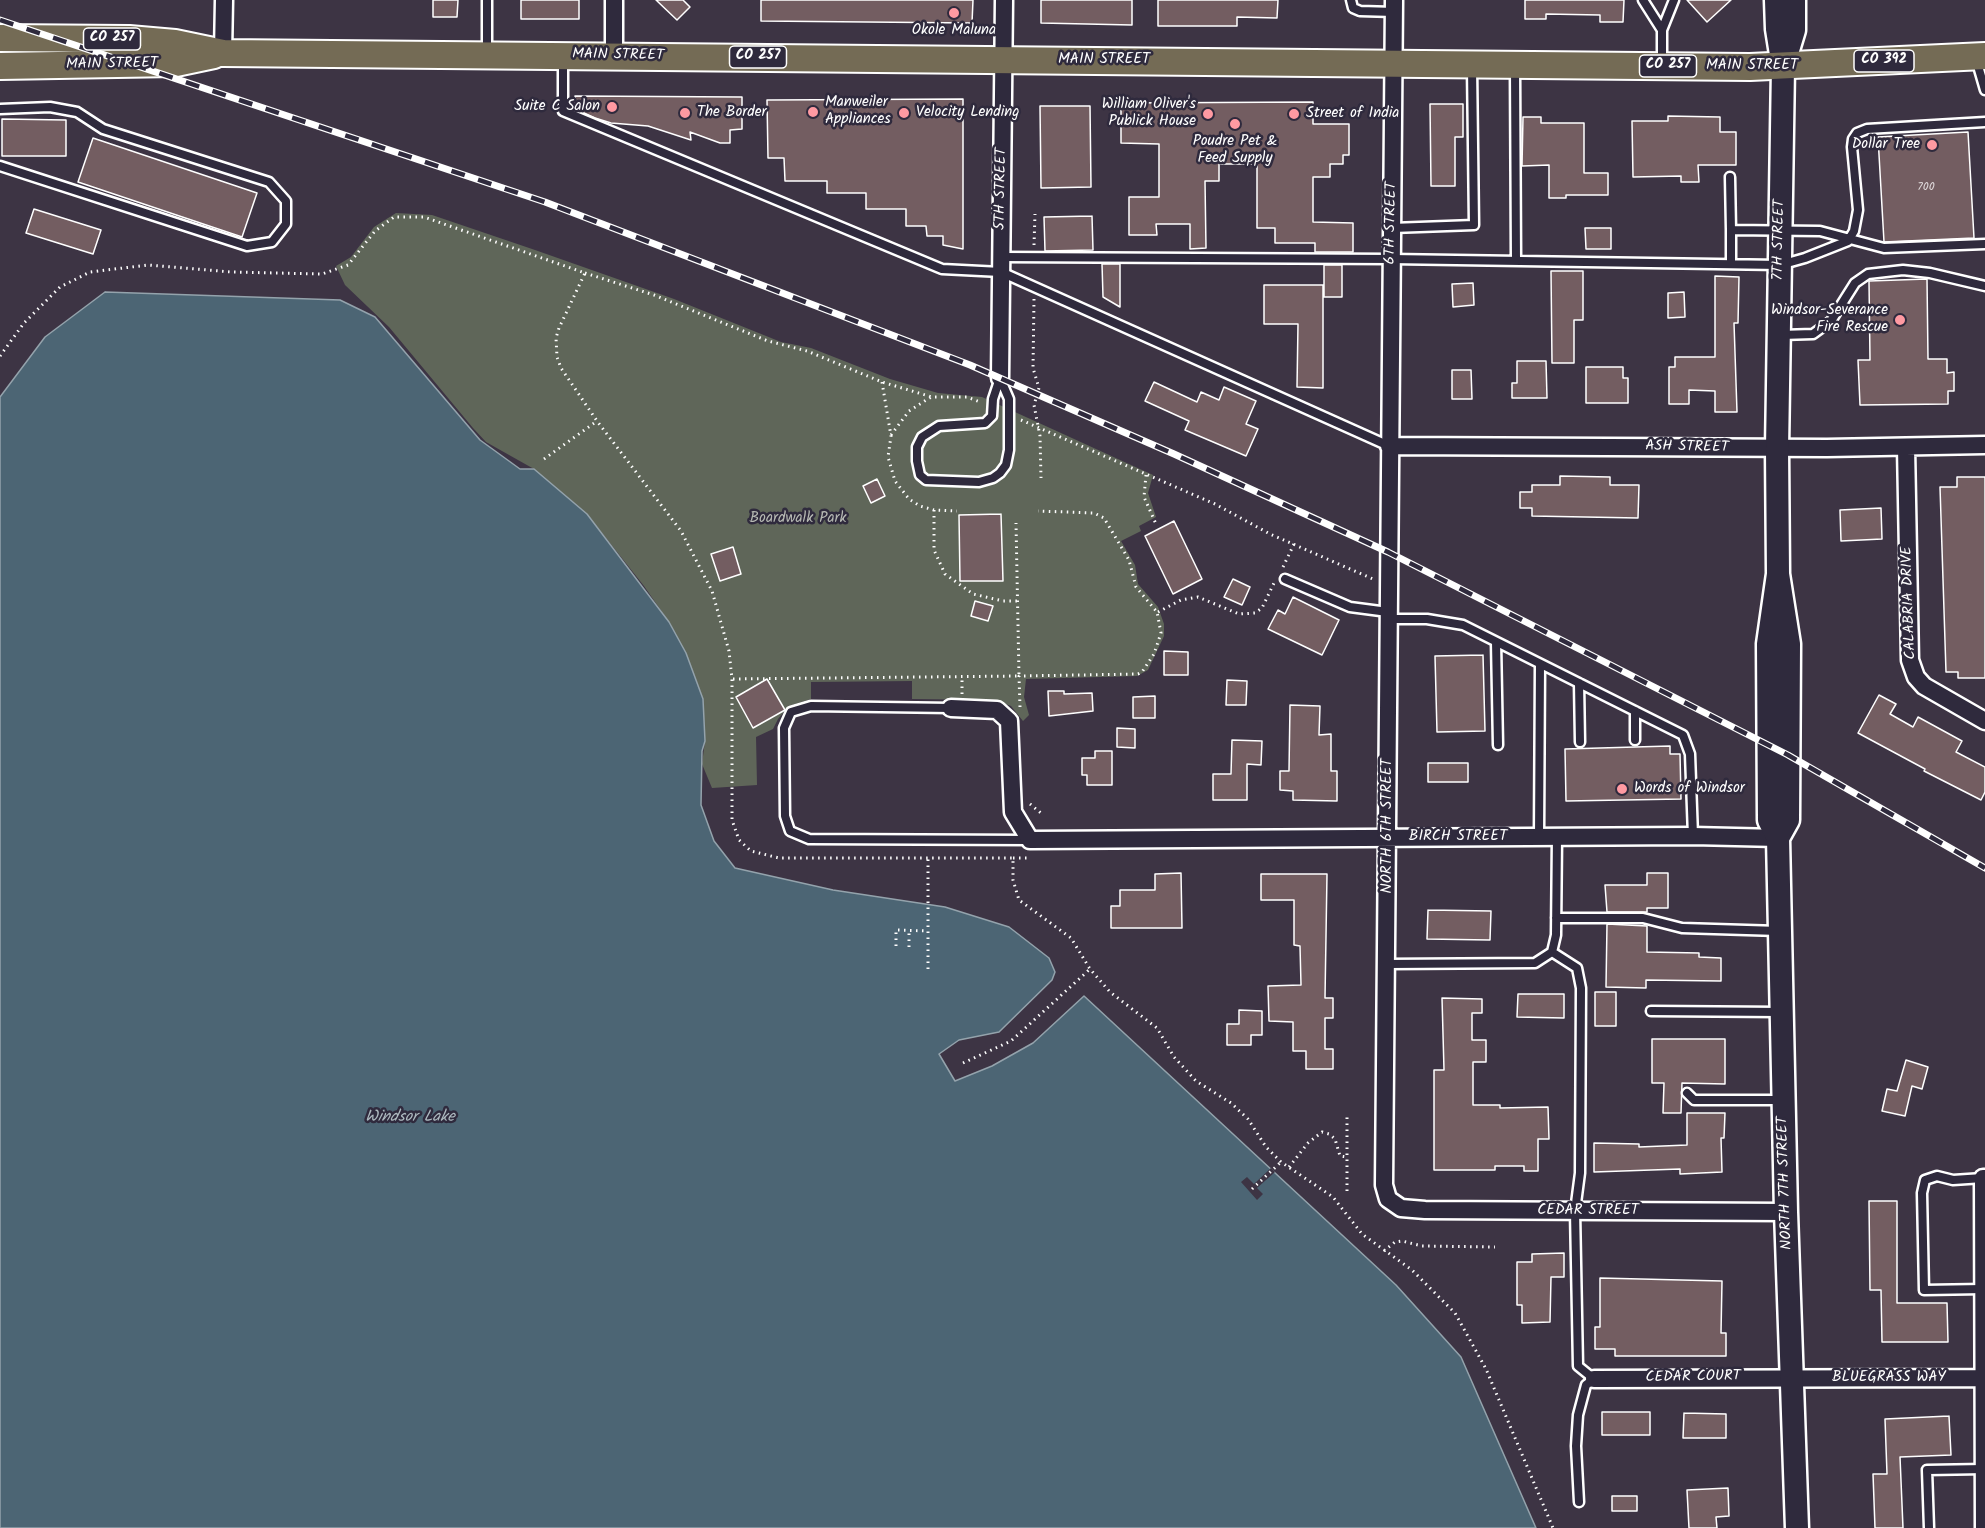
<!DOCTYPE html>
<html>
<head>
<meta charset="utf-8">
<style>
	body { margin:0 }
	canvas { display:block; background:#3d3444 }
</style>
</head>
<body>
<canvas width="1985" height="1528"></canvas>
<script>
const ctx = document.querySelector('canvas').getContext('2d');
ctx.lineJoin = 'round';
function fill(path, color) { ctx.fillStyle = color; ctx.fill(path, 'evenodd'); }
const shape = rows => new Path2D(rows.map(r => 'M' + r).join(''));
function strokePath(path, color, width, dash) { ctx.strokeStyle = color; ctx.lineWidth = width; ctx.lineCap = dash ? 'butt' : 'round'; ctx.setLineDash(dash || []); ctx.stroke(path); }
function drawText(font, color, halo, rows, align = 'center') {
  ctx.font = font + ' Kalam,sans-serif'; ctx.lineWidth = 5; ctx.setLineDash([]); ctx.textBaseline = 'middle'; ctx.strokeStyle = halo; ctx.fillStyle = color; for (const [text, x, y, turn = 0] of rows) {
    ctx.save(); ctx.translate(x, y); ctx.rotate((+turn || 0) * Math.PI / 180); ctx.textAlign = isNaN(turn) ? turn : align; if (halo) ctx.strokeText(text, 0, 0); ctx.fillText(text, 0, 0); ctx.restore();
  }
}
fill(shape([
	[396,213,432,215,535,250,674,299,781,342,811,348,890,379,938,393,982,397,1153,475,1148,493,1156,517,1139,526,1141,531,1121,541,1135,565,1138,584,1158,607,1164,624,1164,636,1148,670,1137,676,1026,679,1024,697,1029,715,1023,721,1011,706,994,700,912,699,912,681,811,682,811,699,789,706,778,719,773,729,756,737,757,785,712,788,702,764,705,741,703,699,686,653,669,622,644,586,587,514,534,469,486,442,473,428,389,327,345,285,336,266,351,257,374,227]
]), '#5f6659');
const water = shape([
	[105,292,340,300,375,317,480,440,520,469,534,469,587,514,669,622,686,653,703,699,705,741,702,751,701,805,714,841,735,868,833,890,945,907,1009,927,1049,958,1055,972,1052,980,999,1032,959,1040,939,1054,955,1081,992,1066,1033,1043,1084,996,1396,1285,1461,1357,1536,1528,0,1528,0,397,45,337,105,292]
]);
fill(water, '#4c6574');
strokePath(water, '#94a3ac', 1.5);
fill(shape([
	[1271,1168,1275,1172,1257,1188,1263,1194,1257,1200,1241,1182,1247,1177,1254,1184]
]), '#3d3444');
const building = shape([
	[433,0,458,0,457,17,433,17,433,0],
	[521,0,579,0,579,19,521,19,521,0],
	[656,0,683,0,690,7,677,20,656,0],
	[761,0,973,0,972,23,761,21,761,0],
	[1041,0,1132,0,1132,25,1041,23,1041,0],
	[1158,0,1278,0,1277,18,1237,17,1237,26,1158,26,1158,0],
	[1525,0,1624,0,1623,22,1600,22,1600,15,1546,14,1546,19,1525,19,1525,0],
	[1687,0,1731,0,1707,22,1687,0],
	[575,96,742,97,742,129,730,130,730,143,720,143,690,132,691,140,648,126,611,123,595,118,575,109,575,96],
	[963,99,963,249,943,245,943,236,927,236,926,226,906,226,906,209,866,209,866,193,827,193,827,181,785,181,784,158,768,158,767,100,963,99],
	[1313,102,1313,124,1349,124,1349,155,1343,155,1343,164,1330,164,1330,177,1313,177,1313,222,1353,223,1353,252,1315,252,1315,243,1275,243,1275,228,1257,228,1257,164,1219,164,1219,181,1205,181,1206,248,1190,249,1190,224,1156,224,1157,235,1129,235,1129,197,1159,197,1159,144,1121,143,1121,103,1313,102],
	[1430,104,1463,104,1463,137,1455,137,1455,186,1431,186,1430,104],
	[1040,106,1090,106,1091,187,1041,188,1040,106],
	[1668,116,1720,117,1720,132,1736,132,1736,165,1698,165,1699,182,1681,182,1681,176,1633,177,1632,121,1668,121,1668,116],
	[1523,117,1541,117,1541,123,1584,123,1584,173,1608,173,1608,195,1566,195,1566,198,1549,198,1549,165,1522,166,1523,117],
	[2,119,66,120,66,156,2,156,2,119],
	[1968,132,1974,238,1884,242,1878,137,1968,132],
	[93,138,257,193,242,237,78,182,93,138],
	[34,209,101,230,93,254,26,233,34,209],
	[1092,216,1093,250,1045,251,1044,217,1092,216],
	[1585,228,1611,228,1611,249,1586,249,1585,228],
	[1102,264,1120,264,1120,307,1103,297,1102,264],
	[1324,265,1342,265,1342,297,1324,297,1324,265],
	[1551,271,1583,271,1583,320,1574,320,1574,363,1552,363,1551,271],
	[1715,276,1739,277,1738,323,1734,323,1737,412,1715,412,1715,391,1689,390,1689,404,1669,404,1669,367,1675,367,1675,357,1715,357,1715,276],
	[1927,279,1928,359,1947,359,1947,373,1954,372,1954,391,1948,391,1948,404,1860,405,1858,360,1870,360,1869,281,1927,279],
	[1473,283,1474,305,1453,307,1452,284,1473,283],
	[1264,285,1323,285,1323,388,1297,387,1298,324,1264,324,1264,285],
	[1684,292,1685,317,1668,318,1668,293,1684,292],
	[1517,361,1546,361,1547,398,1512,398,1512,383,1517,383,1517,361],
	[1586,367,1623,367,1623,378,1628,378,1628,403,1586,403,1586,367],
	[1452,370,1471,370,1472,399,1452,399,1452,370],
	[1154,382,1197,402,1201,392,1219,400,1224,387,1256,401,1246,424,1258,429,1246,456,1185,430,1189,421,1145,401,1154,382],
	[1560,476,1610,477,1610,485,1639,485,1638,518,1532,516,1532,508,1520,508,1520,492,1532,492,1532,485,1560,485,1560,476],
	[1957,477,1985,477,1985,678,1958,678,1958,672,1946,672,1940,487,1957,487,1957,477],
	[877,479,885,496,871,503,863,486,877,479],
	[1881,508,1882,539,1841,541,1840,510,1881,508],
	[1001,514,1003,581,960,581,959,515,1001,514],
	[1174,521,1202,579,1173,594,1145,536,1174,521],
	[733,547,741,574,720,581,711,554,733,547],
	[1233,579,1250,587,1242,605,1224,597,1233,579],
	[1293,597,1339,620,1322,655,1268,629,1278,610,1285,614,1293,597],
	[975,601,993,606,988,621,971,616,975,601],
	[1164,651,1188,652,1188,675,1164,675,1164,651],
	[1483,655,1485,731,1437,732,1435,656,1483,655],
	[767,679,785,710,753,728,736,697,767,679],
	[1227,680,1247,681,1246,705,1226,705,1227,680],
	[1048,691,1064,691,1064,694,1092,693,1093,711,1049,716,1048,691],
	[1879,695,1896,704,1890,714,1913,727,1918,717,1962,741,1956,752,1985,767,1985,792,1981,800,1924,771,1925,769,1858,733,1879,695],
	[1155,696,1155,718,1133,718,1133,697,1155,696],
	[1290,705,1320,706,1319,735,1331,734,1331,771,1337,771,1337,801,1293,800,1293,791,1280,790,1280,771,1289,771,1290,705],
	[1117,728,1135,729,1135,748,1117,747,1117,728],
	[1232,740,1262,741,1261,765,1247,764,1247,800,1213,800,1213,774,1231,774,1232,740],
	[1670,746,1670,754,1680,754,1681,799,1566,801,1565,749,1670,746],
	[1095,751,1112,751,1112,785,1087,785,1087,775,1082,775,1082,758,1095,758,1095,751],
	[1428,763,1468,763,1468,782,1428,782,1428,763],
	[1181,873,1182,928,1111,928,1111,906,1120,906,1120,890,1155,890,1155,874,1181,873],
	[1647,873,1668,873,1668,908,1647,908,1647,912,1607,912,1605,885,1647,885,1647,873],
	[1261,874,1327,874,1325,998,1333,998,1333,1018,1325,1018,1325,1049,1333,1049,1333,1069,1306,1069,1306,1051,1293,1051,1293,1022,1269,1021,1268,986,1301,985,1300,946,1294,945,1294,900,1261,900,1261,874],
	[1428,910,1491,911,1490,940,1427,939,1428,910],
	[1607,924,1647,926,1647,952,1699,953,1699,957,1721,958,1721,981,1646,980,1646,988,1606,987,1607,924],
	[1595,992,1616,992,1616,1026,1595,1026,1595,992],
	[1518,994,1564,994,1564,1018,1517,1017,1518,994],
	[1442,998,1482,999,1482,1013,1472,1013,1472,1040,1486,1040,1486,1062,1473,1062,1473,1105,1500,1105,1500,1108,1548,1107,1549,1139,1538,1139,1538,1171,1524,1171,1524,1166,1495,1166,1495,1170,1434,1170,1434,1070,1444,1070,1442,998],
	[1239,1010,1262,1011,1262,1035,1251,1035,1251,1045,1227,1045,1227,1024,1239,1024,1239,1010],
	[1652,1039,1725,1039,1725,1084,1682,1083,1681,1113,1663,1113,1664,1083,1652,1083,1652,1039],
	[1906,1060,1928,1067,1922,1089,1912,1086,1905,1116,1882,1111,1887,1089,1897,1091,1906,1060],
	[1687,1113,1725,1113,1724,1138,1721,1138,1722,1172,1680,1174,1680,1169,1594,1172,1594,1143,1639,1144,1639,1147,1687,1145,1687,1113],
	[1869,1201,1897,1201,1897,1303,1947,1303,1948,1342,1882,1342,1881,1290,1870,1290,1869,1201],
	[1564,1253,1564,1277,1551,1277,1550,1322,1522,1323,1522,1305,1517,1305,1517,1262,1532,1262,1532,1254,1564,1253],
	[1600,1278,1722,1281,1721,1333,1726,1333,1726,1356,1615,1356,1615,1349,1595,1349,1595,1327,1600,1327,1600,1278],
	[1602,1412,1650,1412,1650,1435,1602,1435,1602,1412],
	[1684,1413,1726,1414,1726,1438,1683,1438,1684,1413],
	[1949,1416,1951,1455,1900,1457,1903,1528,1875,1528,1873,1474,1887,1474,1885,1419,1949,1416],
	[1728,1488,1729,1516,1716,1517,1717,1528,1689,1528,1687,1490,1728,1488],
	[1612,1496,1637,1496,1637,1511,1612,1511,1612,1496]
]);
fill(building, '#735d61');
strokePath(building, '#fff', 1.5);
const lane = shape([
	[487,0,487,54],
	[1351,0,1353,8,1360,11,1394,12],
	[1643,0,1662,30],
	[563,58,563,111,942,269,1001,272,1389,446],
	[1976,59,1985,90],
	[1662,63,1662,30,1674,0],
	[1515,68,1516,261],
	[0,109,50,107,77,112,103,129,269,182,286,201,286,224,272,242,247,246,0,166],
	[1730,177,1731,230,1820,231,1884,248,1985,244],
	[1392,228,1474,225,1472,67],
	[1731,230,1731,264],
	[1001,257,1391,259,1780,265,1805,258,1848,241,1854,231,1858,210,1852,147,1853,139,1857,133,1867,129,1985,122],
	[1781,335,1813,334,1831,321,1855,283,1868,274,1903,270,1930,273,1985,286],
	[1000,378,1009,399,1009,450,1006,465,1000,473,993,478,979,482,926,480,920,475,917,461,917,447,922,437,939,426,985,423,992,416,993,399,1000,378],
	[1285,579,1350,607,1388,612],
	[1388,619,1427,619,1463,625,1683,735,1690,754,1693,836],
	[1496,642,1498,745],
	[1579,683,1580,742],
	[951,708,811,706,791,712,784,728,785,816,790,831,809,839,1030,840],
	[1635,711,1635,740],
	[1539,837,1540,664],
	[1556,918,1643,918,1682,928,1779,931],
	[1552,952,1577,968,1581,988,1580,1173,1575,1211,1578,1366,1594,1379,1586,1385,1578,1415,1576,1446,1579,1502],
	[1387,964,1535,963,1552,952,1556,935,1557,837],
	[1651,1011,1781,1012],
	[1687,1093,1694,1100,1783,1100],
	[1983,1178,1953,1180,1937,1176,1925,1180,1922,1193,1924,1290,1983,1289],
	[1929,1528,1927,1470,1984,1469]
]);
const street = shape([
	[1394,0,1384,1185,1388,1199,1401,1208,1425,1210,1786,1212],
	[223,53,224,0],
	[614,55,614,0],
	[1000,378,1004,0],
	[1389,446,1827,448,1985,445],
	[1906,447,1910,660,1916,677,1924,686,1985,721],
	[951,708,997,710,1009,721,1013,812,1030,840,1693,836,1778,838],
	[1594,1379,1985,1378],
	[1984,1528,1983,1178,1985,1178]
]);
const secondary = shape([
	[1776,0,1777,29,1783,67,1777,449,1778,574,1789,644,1788,820,1778,838],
	[1784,63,1794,30,1794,0],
	[1778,574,1768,644,1769,820,1778,838,1786,1212,1797,1528]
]);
const primary = shape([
	[0,38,129,39,175,43,223,53,1750,67,1985,56],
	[0,66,176,63,214,55]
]);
strokePath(lane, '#fff', 13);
strokePath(street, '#fff', 21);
strokePath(secondary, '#fff', 27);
strokePath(primary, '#fff', 30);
strokePath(shape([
	[1034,245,1035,214],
	[585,273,654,295,768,341,807,351,882,382,932,397,967,397,980,402],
	[1034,299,1033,368,1039,388,1034,405,1040,436,1041,478],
	[0,356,24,323,60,287,90,272,148,265,231,272,322,274,348,265,375,231,394,217,424,217,585,273,559,328,556,338,557,357,561,368,597,421,681,531,712,591,729,651,732,679,732,820,739,840,751,851,779,858,1013,858,1013,880,1019,900,1071,938,1090,969,1110,992,1157,1028,1174,1057,1196,1081,1231,1103,1248,1119,1266,1147,1281,1162,1333,1197,1362,1234,1412,1270,1455,1313,1486,1369,1553,1528],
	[882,382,891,436,888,457,895,481,909,499,920,506,934,510,957,511],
	[1021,420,1215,504,1270,534,1373,579],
	[891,435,909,411,931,397],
	[544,459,597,421],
	[1146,475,1144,497,1156,524],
	[934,510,934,550,945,574,973,594,1003,601,1018,601],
	[1283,567,1294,544],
	[1158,612,1181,600,1198,597,1239,614,1255,613,1262,608,1274,583],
	[733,679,1019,676,1016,523],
	[962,694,962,678],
	[1020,707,1019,676,1138,674,1142,672,1154,654,1161,633,1157,612,1136,587,1129,560,1104,518,1094,513,1038,511],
	[1030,804,1042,814],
	[1013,858,1027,858],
	[896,946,896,930,928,931],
	[909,947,909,931],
	[928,969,928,857],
	[963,1063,1011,1041,1090,969],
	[1289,1167,1308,1143,1322,1132,1329,1134,1335,1139,1340,1156,1347,1157],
	[1252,1189,1281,1162],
	[1347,1191,1347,1117],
	[1384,1251,1395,1242,1402,1241,1422,1246,1495,1247]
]), '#fff', 3, [1.5, 4.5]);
strokePath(lane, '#2f2a3d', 8);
strokePath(street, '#2f2a3d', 16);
strokePath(secondary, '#2f2a3d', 22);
strokePath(primary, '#746b55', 26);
const rail = shape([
	[0,20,545,202,970,365,1174,454,1388,552,1788,755,1985,868]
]);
strokePath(rail, '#fff', 7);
strokePath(rail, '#2f2a3d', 4.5, [14]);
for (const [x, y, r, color] of [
	[954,13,6,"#ff9aa2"],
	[612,107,6,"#ff9aa2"],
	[813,112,6,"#ff9aa2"],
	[685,113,6,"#ff9aa2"],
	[904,113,6,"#ff9aa2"],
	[1208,114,6,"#ff9aa2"],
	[1294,114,6,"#ff9aa2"],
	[1235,124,6,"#ff9aa2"],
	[1932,145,6,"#ff9aa2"],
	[1900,320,6,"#ff9aa2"],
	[1622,789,6,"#ff9aa2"]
]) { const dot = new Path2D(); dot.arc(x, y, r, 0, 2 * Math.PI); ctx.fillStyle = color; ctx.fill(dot); strokePath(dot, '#2f2a3d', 2); }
drawText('12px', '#dcd6d8', null, [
	["700",1926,188]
]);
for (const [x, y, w] of [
	[112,39,57],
	[758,57,57],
	[1884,61,60],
	[1668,66,57]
]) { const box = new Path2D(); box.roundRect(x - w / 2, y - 11, w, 22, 4.5); ctx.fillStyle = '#2f2a3d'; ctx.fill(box); strokePath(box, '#fff', 1.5); }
drawText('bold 14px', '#fff', null, [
	["CO 257",112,39],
	["CO 257",758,57],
	["CO 392",1884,61],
	["CO 257",1668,66]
]);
drawText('15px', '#fff', '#2f2a3d', [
	["Okole Maluna",954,31,"center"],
	["Manweiler",825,103],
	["Appliances",825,120],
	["William Oliver's",1196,105,"right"],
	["Publick House",1196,122,"right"],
	["Suite C Salon",600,107,"right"],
	["The Border",697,113],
	["Velocity Lending",916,113],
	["Street of India",1306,114],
	["Poudre Pet &",1235,142,"center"],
	["Feed Supply",1235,159,"center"],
	["Dollar Tree",1920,145,"right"],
	["Windsor-Severance",1888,311,"right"],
	["Fire Rescue",1888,328,"right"],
	["Words of Windsor",1634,789]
], 'left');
drawText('15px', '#fff', '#2f2a3d', [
	["MAIN STREET",618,56,1],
	["MAIN STREET",1104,60],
	["MAIN STREET",112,65,-1],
	["MAIN STREET",1752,66],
	["5TH STREET",1002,189,-89],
	["6TH STREET",1392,223,-89],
	["7TH STREET",1780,240,-89],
	["ASH STREET",1687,448,1],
	["CALABRIA DRIVE",1910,603,-92],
	["NORTH 6TH STREET",1388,826,-90],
	["BIRCH STREET",1458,837],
	["NORTH 7TH STREET",1786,1183,-92],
	["CEDAR STREET",1588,1211],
	["CEDAR COURT",1693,1378,-1],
	["BLUEGRASS WAY",1889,1378]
]);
drawText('15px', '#b7bab4', '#2f2a3d', [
	["Boardwalk Park",798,519]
]);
drawText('italic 16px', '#aebac0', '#2f2a3d', [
	["Windsor Lake",410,1118]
]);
</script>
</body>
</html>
